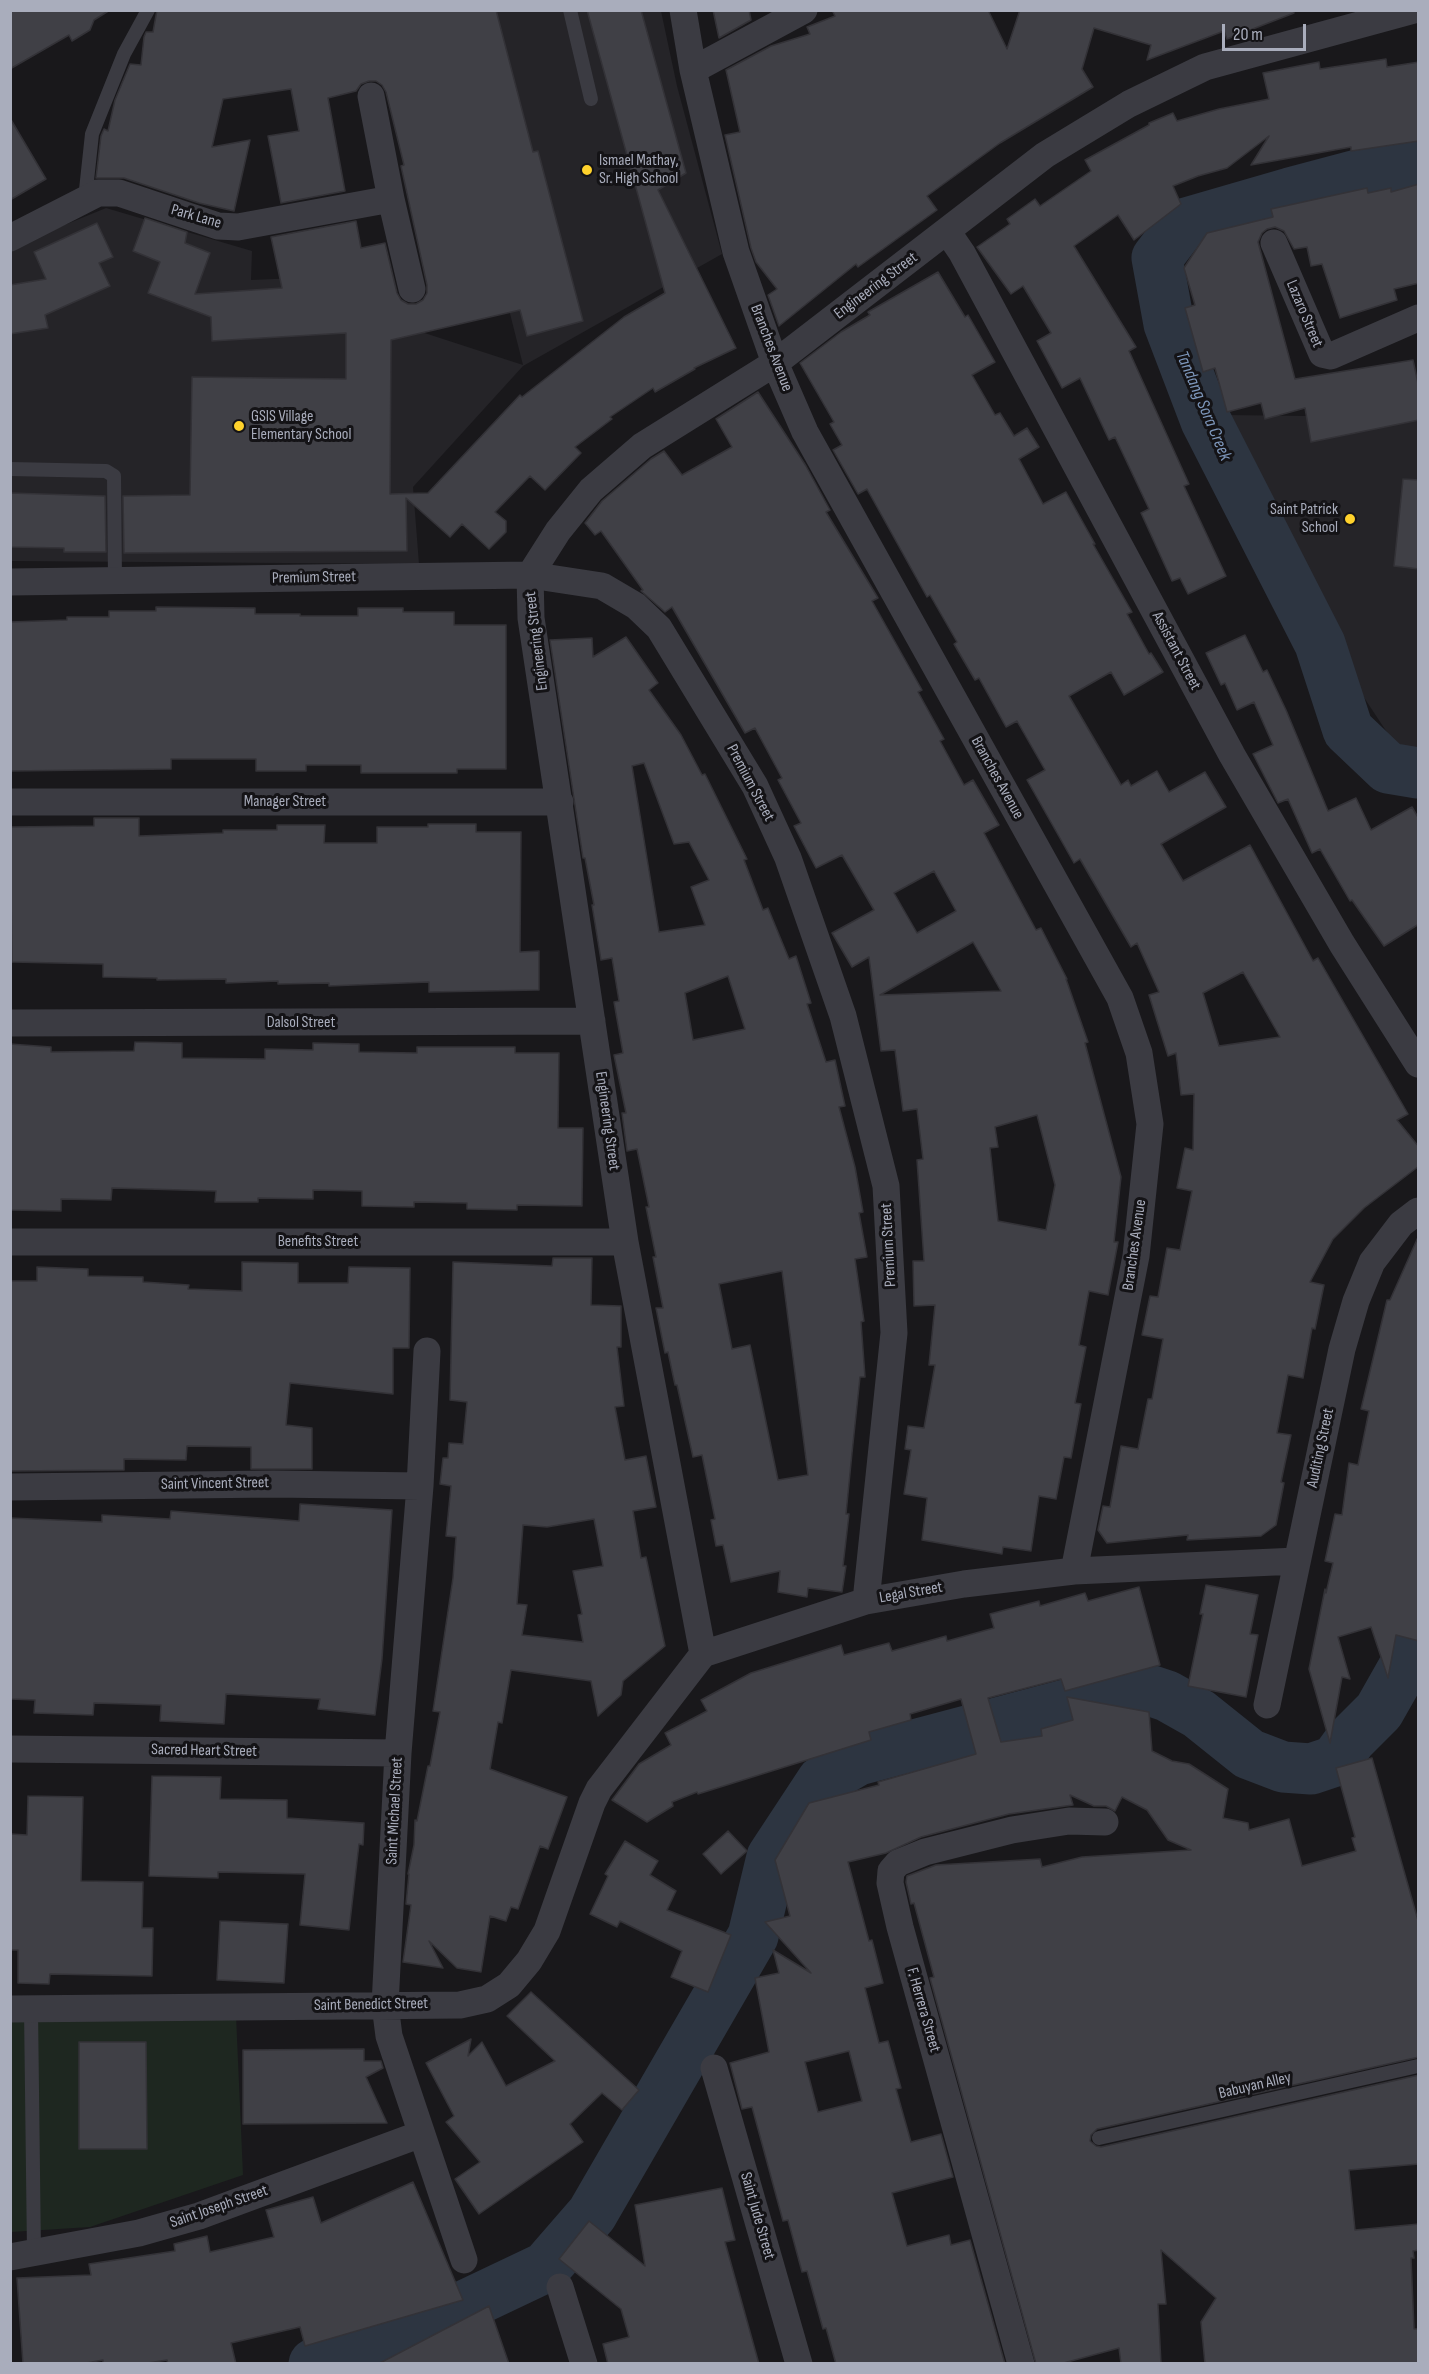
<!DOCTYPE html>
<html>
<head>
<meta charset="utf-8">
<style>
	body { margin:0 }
	#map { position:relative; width:1429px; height:2374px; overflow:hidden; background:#19181b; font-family:"Sofia Sans Condensed",sans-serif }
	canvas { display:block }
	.frame { position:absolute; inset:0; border:12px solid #a9adbc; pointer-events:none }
	.scale { position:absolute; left:1222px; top:24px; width:84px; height:27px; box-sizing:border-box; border:3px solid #a9adbc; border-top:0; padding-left:8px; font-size:18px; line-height:21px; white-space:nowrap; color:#a9adbc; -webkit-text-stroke:4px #141316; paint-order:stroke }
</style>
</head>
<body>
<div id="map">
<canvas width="1429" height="2374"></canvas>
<div class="frame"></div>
<div class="scale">20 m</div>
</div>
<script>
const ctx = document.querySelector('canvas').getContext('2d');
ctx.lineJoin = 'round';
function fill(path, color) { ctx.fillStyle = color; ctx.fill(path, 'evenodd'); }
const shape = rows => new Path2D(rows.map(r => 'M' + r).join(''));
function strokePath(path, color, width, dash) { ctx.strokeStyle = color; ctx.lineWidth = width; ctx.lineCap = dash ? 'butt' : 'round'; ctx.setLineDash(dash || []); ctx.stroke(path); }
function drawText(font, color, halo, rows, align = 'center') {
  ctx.font = font + ' "Sofia Sans Condensed",sans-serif'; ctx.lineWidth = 6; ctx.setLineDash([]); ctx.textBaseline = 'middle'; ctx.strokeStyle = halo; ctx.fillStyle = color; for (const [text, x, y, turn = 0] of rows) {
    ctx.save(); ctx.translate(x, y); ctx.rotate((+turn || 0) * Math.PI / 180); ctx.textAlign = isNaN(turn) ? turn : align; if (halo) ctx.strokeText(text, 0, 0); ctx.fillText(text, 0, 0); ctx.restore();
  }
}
fill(shape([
	[252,11,661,11,677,86,722,254,523,366,413,487,419,564,11,561,11,247,106,208,252,251,251,280,322,277,400,325,523,365,436,21],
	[1226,415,1387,417,1418,421,1418,756,1400,752,1361,693,1334,617]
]), '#252428');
fill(shape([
	[236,2015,243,2175,90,2227,11,2232,11,2018]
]), '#1e2720');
strokePath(shape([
	[1418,159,1290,193,1183,224,1157,258,1169,324,1206,421,1320,644,1348,730,1388,768,1418,773],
	[314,2364,386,2343,546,2267,592,2214,753,1936,772,1857,822,1781,858,1760,1137,1686,1167,1696,1199,1714,1249,1754,1283,1767,1311,1769,1335,1761,1351,1739,1379,1711,1409,1658,1418,1611]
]), '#2d3541', 51);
const building = shape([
	[10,10,110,10,94,20,90,30,72,41,69,35,10,69,10,10],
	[157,10,496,10,533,152,538,151,583,321,527,336,520,310,391,340,390,494,428,493,520,395,522,397,624,317,665,293,587,10,641,10,686,173,658,190,736,348,694,368,695,369,655,392,653,388,610,417,612,419,575,447,581,453,545,490,530,476,495,512,506,521,506,532,489,549,462,524,450,537,406,498,407,551,124,553,123,496,190,495,192,377,346,379,346,333,212,341,211,317,148,293,160,262,133,251,145,218,187,232,185,243,210,253,195,294,282,288,271,237,356,221,361,248,385,243,397,293,401,300,408,304,416,304,423,300,427,293,427,285,401,166,404,165,386,92,382,85,376,81,369,81,361,84,356,91,328,98,345,191,281,203,268,136,299,131,291,89,223,99,212,147,250,140,234,211,199,203,124,178,96,178,101,136,104,129,108,131,115,100,130,64,141,65,144,37,146,32,153,32,157,10],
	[713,10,749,10,751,20,719,38,713,10],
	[832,10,988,10,1007,49,1020,10,1293,10,1294,13,1227,39,1224,31,1147,60,1151,45,1094,28,1082,69,1093,87,1000,143,927,196,937,210,858,267,856,264,779,326,768,295,777,289,756,262,751,248,725,135,740,132,726,70,771,46,810,34,807,27,835,16,832,10],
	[1386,59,1387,67,1419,62,1419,141,1351,151,1351,147,1251,165,1269,136,1227,168,1198,176,1173,186,1181,204,1134,240,1118,215,1074,246,1136,347,1129,351,1189,484,1184,486,1226,576,1188,594,1180,578,1172,581,1141,513,1149,509,1115,437,1109,440,1080,378,1062,388,1037,341,1051,333,1023,286,1011,294,977,247,1010,224,1007,219,1035,199,1040,206,1091,171,1085,160,1149,125,1149,123,1173,113,1177,121,1219,109,1269,99,1263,73,1319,62,1320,69,1386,59],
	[10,118,46,179,10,200,10,118],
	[1419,184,1419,283,1394,289,1397,300,1340,318,1322,264,1311,266,1307,247,1294,249,1284,231,1275,227,1267,229,1262,233,1258,242,1295,379,1413,360,1419,388,1419,420,1311,442,1305,408,1265,419,1261,403,1227,412,1215,368,1203,372,1185,308,1195,305,1184,268,1207,233,1273,217,1271,209,1367,188,1368,193,1391,188,1391,192,1419,184],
	[97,223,113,257,99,263,110,286,45,315,48,328,10,334,10,285,46,279,34,252,97,223],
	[938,272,965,317,968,315,995,362,972,375,995,415,1000,413,1014,436,1027,428,1039,447,1019,459,1043,504,1066,492,1095,544,1093,544,1132,612,1127,614,1149,654,1151,653,1163,672,1124,695,1111,672,1069,696,1121,785,1128,780,1131,786,1157,771,1169,792,1205,772,1226,807,1161,844,1183,881,1250,845,1313,961,1318,958,1408,1114,1397,1120,1419,1147,1419,1166,1364,1208,1333,1239,1310,1282,1324,1285,1315,1329,1312,1328,1303,1378,1288,1375,1277,1433,1291,1435,1281,1482,1284,1483,1276,1525,1261,1536,1187,1540,1188,1535,1107,1543,1098,1530,1103,1506,1110,1507,1121,1446,1138,1449,1148,1399,1152,1399,1163,1339,1142,1335,1150,1296,1158,1297,1167,1248,1180,1250,1192,1191,1177,1188,1185,1148,1193,1150,1194,1094,1181,1095,1176,1053,1168,1056,1149,995,1159,992,1137,943,1131,947,1080,859,1074,863,1027,780,1045,770,1017,721,1006,727,979,678,975,680,954,644,957,642,930,595,927,597,867,489,858,494,833,450,842,445,830,424,834,422,800,363,841,332,870,315,868,312,938,272],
	[1243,972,1280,1037,1219,1046,1203,993,1243,972],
	[758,392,806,466,830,510,826,512,878,598,872,601,922,690,918,692,944,739,940,741,964,785,973,780,999,825,984,833,1036,930,1041,928,1067,979,1066,979,1088,1042,1085,1043,1121,1177,1114,1242,1118,1242,1108,1295,1089,1291,1079,1345,1086,1347,1075,1403,1081,1404,1071,1458,1064,1457,1056,1499,1039,1496,1031,1551,1003,1547,1002,1554,922,1540,927,1498,904,1494,911,1450,905,1449,908,1426,924,1428,935,1365,929,1365,935,1305,914,1306,913,1261,924,1261,917,1160,923,1159,917,1109,903,1111,895,1050,881,1051,869,957,852,967,832,933,874,910,842,855,816,868,794,826,801,823,778,780,782,778,755,728,745,733,672,607,665,612,641,591,643,590,601,531,595,535,585,523,602,501,651,459,664,451,682,475,732,447,716,419,758,392],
	[934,871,956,911,917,933,894,893,934,871],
	[973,942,1001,991,880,995,973,942],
	[1037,1115,1055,1185,1046,1230,998,1221,990,1148,998,1147,995,1127,1037,1115],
	[1403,479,1419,480,1419,569,1394,566,1403,479],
	[10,493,105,496,106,552,64,552,64,548,10,547,10,493],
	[156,607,255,608,255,614,300,614,300,616,358,616,358,608,403,608,403,612,454,612,454,625,506,625,506,769,457,769,457,773,361,773,361,765,306,765,306,771,256,771,256,759,171,759,171,769,10,771,10,622,67,620,67,617,109,617,109,611,156,611,156,607],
	[1245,635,1263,672,1267,670,1286,710,1328,811,1356,798,1371,830,1412,807,1419,819,1419,924,1384,946,1352,900,1350,901,1320,849,1312,853,1288,799,1278,803,1253,754,1273,745,1254,702,1237,710,1225,683,1221,685,1206,653,1245,635],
	[626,637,658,683,649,690,681,735,702,775,705,774,747,859,744,860,763,910,768,908,789,959,796,956,811,1003,807,1004,826,1062,835,1060,845,1106,839,1107,855,1167,863,1212,859,1213,867,1257,855,1259,864,1321,861,1322,865,1377,860,1377,852,1453,846,1514,849,1514,843,1566,846,1566,842,1592,808,1588,807,1597,778,1592,780,1571,731,1582,723,1545,716,1546,711,1520,715,1519,702,1455,693,1457,677,1385,675,1385,668,1352,665,1353,656,1308,663,1308,653,1257,656,1257,646,1207,649,1207,637,1149,627,1151,622,1113,626,1113,614,1055,623,1053,614,1002,619,1001,612,958,601,960,592,905,594,905,585,858,583,858,550,640,592,638,593,657,626,637],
	[644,763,674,844,689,842,709,880,691,887,705,925,659,932,632,766,644,763],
	[728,976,745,1029,693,1040,685,993,728,976],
	[782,1271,808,1475,778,1480,750,1345,732,1349,719,1284,782,1271],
	[94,818,139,818,139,836,223,833,223,830,277,830,277,825,325,825,324,843,377,843,377,827,428,827,428,824,476,824,476,832,521,832,520,952,539,951,539,990,429,992,429,982,329,986,329,983,278,984,278,981,226,983,226,979,157,980,157,978,103,977,103,964,12,962,10,827,94,826,94,818],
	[135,1042,182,1043,182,1058,265,1059,265,1049,313,1050,313,1043,359,1044,359,1052,417,1053,417,1047,515,1047,515,1053,559,1053,558,1128,583,1128,582,1206,517,1205,517,1210,467,1209,467,1203,414,1202,414,1207,362,1206,362,1191,313,1190,313,1199,258,1198,258,1202,215,1202,216,1191,112,1188,111,1200,61,1199,61,1211,10,1210,10,1044,51,1047,51,1052,134,1051,135,1042],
	[1419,1235,1419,1641,1396,1635,1388,1678,1371,1627,1338,1637,1350,1679,1342,1677,1330,1743,1309,1669,1325,1589,1326,1593,1333,1563,1325,1561,1335,1514,1342,1515,1349,1463,1358,1465,1369,1411,1361,1409,1387,1300,1390,1300,1419,1235],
	[553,1258,592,1258,591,1305,621,1306,621,1347,617,1347,624,1406,615,1407,625,1460,646,1456,656,1507,633,1511,641,1558,646,1557,665,1646,623,1681,621,1695,598,1716,591,1681,511,1670,502,1723,498,1722,490,1769,567,1797,548,1849,540,1846,518,1909,511,1907,506,1921,490,1916,481,1972,457,1968,429,1941,443,1968,403,1962,411,1905,406,1904,409,1874,408,1874,414,1845,415,1820,417,1821,428,1766,430,1766,440,1712,433,1711,453,1578,456,1537,446,1536,451,1486,440,1484,443,1458,448,1458,449,1443,463,1444,467,1402,450,1400,453,1262,552,1266,553,1258],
	[594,1519,603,1566,573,1571,582,1614,578,1615,583,1642,522,1635,527,1605,517,1604,523,1525,547,1527,594,1519],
	[242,1262,298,1263,298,1283,348,1283,349,1267,410,1268,409,1348,393,1348,393,1394,290,1383,286,1425,312,1428,312,1469,251,1469,251,1447,187,1446,186,1460,124,1459,124,1470,10,1471,10,1281,37,1281,37,1267,88,1269,88,1276,143,1277,143,1282,189,1285,188,1289,242,1291,242,1262],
	[300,1504,392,1510,382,1659,375,1715,318,1709,320,1699,226,1694,224,1724,160,1721,161,1705,94,1703,93,1715,34,1713,35,1700,10,1699,10,1518,102,1522,102,1515,170,1519,171,1511,299,1521,300,1504],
	[1206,1585,1258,1595,1250,1634,1258,1635,1246,1697,1188,1686,1203,1614,1200,1614,1206,1585],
	[1139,1587,1160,1665,1065,1691,1061,1679,988,1698,1001,1742,1042,1736,1041,1729,1073,1720,1067,1697,1149,1712,1152,1751,1172,1761,1189,1764,1228,1789,1223,1818,1248,1823,1249,1830,1289,1819,1302,1866,1356,1851,1352,1838,1355,1837,1336,1768,1372,1758,1419,1924,1419,2057,1097,2129,1091,2135,1090,2141,1096,2146,1101,2147,1419,2075,1419,2164,1349,2170,1355,2230,1419,2224,1419,2250,1413,2251,1414,2258,1411,2258,1414,2329,1419,2329,1419,2364,1205,2364,1201,2322,1216,2298,1161,2250,1166,2304,1158,2304,1161,2364,1121,2364,1119,2348,1060,2364,1036,2364,930,1978,934,1977,914,1903,911,1904,906,1882,907,1876,936,1865,1040,1859,1042,1867,1082,1857,1191,1850,1168,1840,1147,1810,1122,1797,1115,1811,1106,1806,1094,1806,1070,1795,1073,1805,1009,1814,921,1837,886,1853,848,1862,869,1941,872,1940,883,1983,865,1988,879,2043,888,2041,901,2088,896,2089,911,2142,941,2134,953,2177,892,2193,907,2246,949,2235,951,2245,970,2240,1005,2364,836,2364,826,2328,823,2329,807,2271,802,2272,788,2220,783,2221,752,2107,742,2109,730,2063,769,2052,755,1978,779,1973,773,1950,811,1973,765,1922,790,1916,775,1860,809,1803,879,1785,878,1782,976,1754,961,1699,910,1714,911,1720,869,1732,871,1740,698,1794,697,1792,672,1802,673,1806,647,1822,612,1800,639,1764,671,1745,665,1733,707,1711,701,1700,751,1673,841,1645,844,1655,889,1643,892,1651,946,1636,947,1641,994,1628,990,1614,1039,1601,1040,1606,1085,1593,1088,1601,1139,1587],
	[849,2051,862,2101,818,2112,805,2062,849,2051],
	[152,1776,221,1777,220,1799,287,1800,287,1818,364,1823,363,1845,359,1844,349,1930,300,1925,305,1874,218,1872,218,1878,149,1876,152,1776],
	[28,1796,83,1797,81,1881,143,1882,142,1928,153,1928,152,1976,50,1974,49,1984,18,1983,18,1950,10,1950,10,1834,27,1835,28,1796],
	[728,1831,747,1851,721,1874,703,1854,728,1831],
	[625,1841,658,1861,650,1875,676,1891,667,1910,731,1935,708,1992,671,1977,682,1951,620,1921,617,1927,590,1914,608,1876,605,1874,625,1841],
	[220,1921,288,1924,284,1983,217,1980,220,1921],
	[531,1992,639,2090,622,2110,602,2093,570,2124,583,2142,479,2214,455,2179,480,2162,446,2122,454,2116,426,2063,471,2039,468,2056,482,2042,506,2086,555,2061,507,2016,531,1992],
	[79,2042,146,2042,147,2149,79,2149,79,2042],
	[364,2049,364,2061,381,2061,383,2068,366,2077,387,2123,243,2124,243,2050,364,2049],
	[413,2182,463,2300,305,2346,300,2327,231,2343,236,2364,168,2364,167,2360,142,2364,103,2364,103,2360,81,2364,23,2364,17,2278,91,2275,89,2264,175,2251,174,2244,207,2236,210,2252,274,2237,266,2210,313,2197,321,2223,413,2182],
	[722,2188,735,2240,725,2242,759,2364,608,2364,603,2344,629,2337,621,2309,559,2259,589,2221,645,2266,635,2205,722,2188],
	[489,2306,509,2364,378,2364,489,2306]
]);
fill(building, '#404046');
strokePath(building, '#333237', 1.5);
strokePath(shape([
	[570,10,591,99],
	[85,199,92,134,124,54,148,10],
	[10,469,106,471,114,476,115,580],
	[31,2009,34,2253],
	[1099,2138,1418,2066]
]), '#3b3b42', 14);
strokePath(shape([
	[683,10,693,70,736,252,775,363,805,432,1120,998,1139,1053,1150,1124,1136,1256,1074,1571],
	[693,70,804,10],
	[371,96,391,199,412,289],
	[947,231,962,253,1232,755,1342,944,1418,1064],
	[10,238,98,193,119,193,218,226,238,227,391,199],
	[1274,243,1322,354,1331,356,1418,318],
	[10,582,530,575,602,586,636,606,659,628,755,786,788,858,843,1016,886,1186,894,1333,866,1601],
	[10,802,560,802],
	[10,1023,592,1021],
	[10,1242,625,1242],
	[427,1351,420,1486,398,1753,385,2005,389,2036,464,2260],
	[10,1487,274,1484,420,1486],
	[703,1654,625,1242,531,618,530,575,558,531,591,490,642,446,775,363,1045,155,1129,104,1205,67,1414,10],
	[1267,1705,1342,1349,1356,1301,1372,1262,1401,1224,1418,1211],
	[10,1749,398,1753],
	[10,2009,460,2005,487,1999,509,1985,529,1961,547,1931,592,1803,599,1789,703,1654,866,1601,964,1584,1074,1571,1297,1561],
	[714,2068,799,2364],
	[10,2257,139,2233,199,2216,421,2134],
	[560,2287,584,2364],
	[1021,2364,900,1927,890,1883,891,1871,898,1863,925,1852,1012,1830,1069,1821,1105,1822]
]), '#3b3b42', 27);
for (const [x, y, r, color] of [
	[587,170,6,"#ffd22c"],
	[239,426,6,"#ffd22c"],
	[1350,519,6,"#ffd22c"]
]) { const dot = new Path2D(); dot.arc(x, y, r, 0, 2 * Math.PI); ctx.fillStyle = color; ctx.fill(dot); strokePath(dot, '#141316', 2); }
drawText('16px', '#a9adbc', '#141316', [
	["Ismael Mathay,",599,161],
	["Sr. High School",599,179],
	["GSIS Village",251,417],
	["Elementary School",251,435],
	["Saint Patrick",1338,510,"right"],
	["School",1338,528,"right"]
], 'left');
drawText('16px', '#a9adbc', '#141316', [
	["Park Lane",196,217,16],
	["Engineering Street",876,286,-37],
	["Lazaro Street",1304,314,67],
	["Branches Avenue",771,348,69],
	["Premium Street",314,578,-1],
	["Engineering Street",537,641,-97],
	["Assistant Street",1176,651,62],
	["Branches Avenue",997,778,61],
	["Premium Street",750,783,62],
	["Manager Street",285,802],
	["Dalsol Street",301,1023],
	["Engineering Street",607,1121,82],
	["Benefits Street",318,1242],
	["Premium Street",889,1245,-93],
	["Branches Avenue",1135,1245,-82],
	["Auditing Street",1321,1448,-78],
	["Saint Vincent Street",215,1484,-1],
	["Legal Street",911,1593,-10],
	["Sacred Heart Street",204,1751,1],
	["Saint Michael Street",395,1811,-87],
	["Saint Benedict Street",371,2005,-1],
	["F. Herrera Street",923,2010,74],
	["Babuyan Alley",1255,2086,-13],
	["Saint Joseph Street",219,2207,-19],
	["Saint Jude Street",757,2216,74]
]);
drawText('italic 18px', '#7d96ba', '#141316', [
	["Tandang Sora Creek",1203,406,67]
]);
</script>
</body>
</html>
